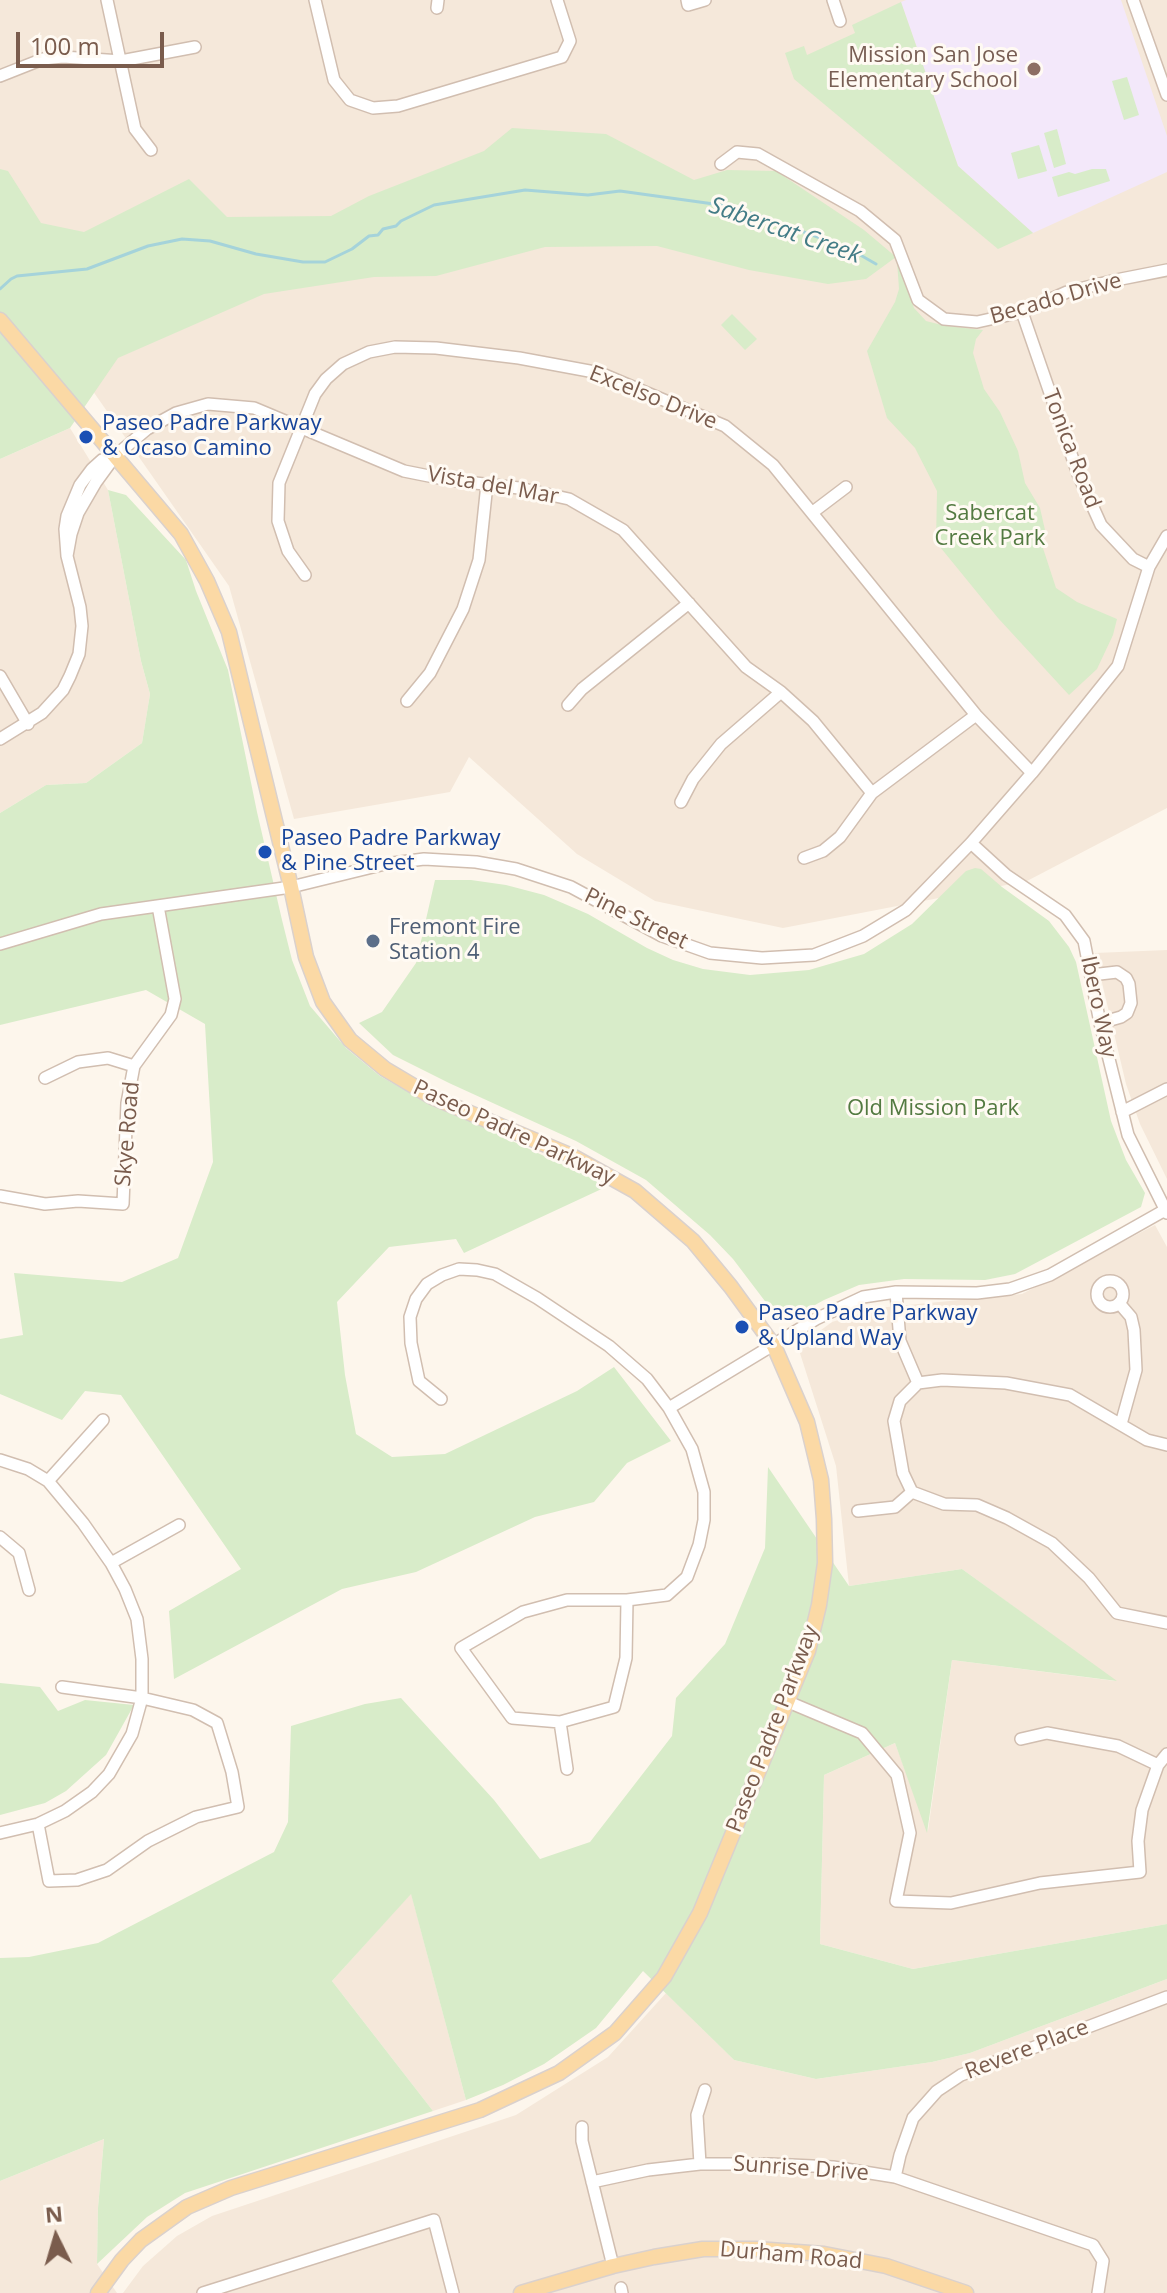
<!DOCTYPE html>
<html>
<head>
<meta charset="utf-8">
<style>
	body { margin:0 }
	#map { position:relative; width:1167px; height:2293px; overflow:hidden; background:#fdf6ec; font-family:"Open Sans",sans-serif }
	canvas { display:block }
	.north { position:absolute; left:16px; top:2197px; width:80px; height:80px; -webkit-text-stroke:6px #fffaf3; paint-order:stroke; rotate:355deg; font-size:22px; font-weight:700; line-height:32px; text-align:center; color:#7a5c4d }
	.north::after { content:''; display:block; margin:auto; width:28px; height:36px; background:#7a5c4d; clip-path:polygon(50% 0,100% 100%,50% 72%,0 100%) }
	.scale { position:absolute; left:16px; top:32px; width:148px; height:36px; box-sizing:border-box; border:4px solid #7a5c4d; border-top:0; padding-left:10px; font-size:24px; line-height:28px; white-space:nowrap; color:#7a5c4d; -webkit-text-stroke:6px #fffaf3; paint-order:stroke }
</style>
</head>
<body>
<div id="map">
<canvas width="1167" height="2293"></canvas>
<div class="north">N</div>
<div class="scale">100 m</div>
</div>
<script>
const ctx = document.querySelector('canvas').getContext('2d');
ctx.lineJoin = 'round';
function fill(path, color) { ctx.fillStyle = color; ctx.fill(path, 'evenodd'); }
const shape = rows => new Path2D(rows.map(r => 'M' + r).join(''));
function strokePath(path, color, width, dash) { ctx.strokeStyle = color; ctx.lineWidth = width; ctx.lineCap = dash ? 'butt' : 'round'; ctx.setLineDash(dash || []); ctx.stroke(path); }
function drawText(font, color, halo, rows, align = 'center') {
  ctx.font = font + ' "Open Sans",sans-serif'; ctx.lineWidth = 6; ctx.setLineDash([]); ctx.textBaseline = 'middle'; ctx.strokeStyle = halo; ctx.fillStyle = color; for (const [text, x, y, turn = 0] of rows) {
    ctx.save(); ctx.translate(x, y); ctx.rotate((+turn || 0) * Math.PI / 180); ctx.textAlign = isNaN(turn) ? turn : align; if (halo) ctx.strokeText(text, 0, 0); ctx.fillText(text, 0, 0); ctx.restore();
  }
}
fill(shape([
	[0,0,1167,0,1167,808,1027,881,783,928,655,901,577,854,469,757,450,792,294,819,229,586,7,268,0,261],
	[70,428,108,490,141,661,150,694,142,743,86,783,46,785,0,813,0,459],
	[1167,950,1167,1179,1140,1124,1126,1084,1095,953],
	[1155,1225,1167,1247,1167,1924,913,1969,820,1944,824,1775,895,1743,928,1831,952,1660,1115,1681,962,1569,849,1586,836,1466,798,1347,832,1322,877,1308,1022,1294],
	[411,1893,466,2100,433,2111,332,1981],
	[1167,1979,1167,2293,123,2293,143,2266,177,2236,212,2216,516,2115,608,2057,666,1993,734,2060,816,2079,932,2062,970,2053],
	[104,2139,98,2208,97,2264,117,2293,0,2293,0,2181]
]), '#f5e8da');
fill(shape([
	[906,0,1121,0,1167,136,1167,172,1033,233,958,166,901,2]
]), '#f3e8fa');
fill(shape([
	[901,2,958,166,1033,233,998,249,794,79,785,53,804,46,807,55,855,33,852,25],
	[1127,77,1139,115,1124,120,1112,81],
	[512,128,606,134,694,180,727,170,776,171,864,230,896,257,866,279,828,284,749,270,657,246,545,247,436,276,374,277,264,294,118,358,70,428,0,459,0,169,8,171,41,223,84,232,189,179,227,217,331,216,369,196,484,151],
	[1057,129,1066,164,1054,168,1044,133],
	[1039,145,1047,171,1018,179,1011,153],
	[1092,169,1106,169,1110,181,1058,197,1052,177,1069,172,1075,174],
	[897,261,914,308,926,321,946,326,983,330,976,339,973,353,984,389,1000,412,1018,451,1025,483,1040,508,1045,530,1041,542,1056,588,1077,602,1117,619,1113,635,1097,669,1069,695,998,618,936,542,937,491,915,448,887,418,867,351,895,302,899,289],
	[732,314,757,339,745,350,721,325],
	[108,490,126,495,186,560,196,591,228,670,257,812,282,920,292,960,310,1006,346,1048,380,1076,410,1093,608,1186,464,1253,456,1239,389,1247,337,1302,345,1375,356,1434,392,1457,445,1454,577,1391,614,1367,671,1441,627,1463,594,1502,535,1517,416,1572,342,1589,174,1679,169,1611,241,1569,121,1395,85,1391,62,1420,0,1394,0,1339,23,1335,14,1273,122,1282,178,1258,213,1162,205,1024,146,990,0,1025,0,813,46,785,86,783,142,743,150,694,141,661],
	[975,868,981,869,1002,887,1049,921,1069,947,1076,962,1111,1121,1126,1160,1145,1193,1141,1207,1015,1274,985,1280,904,1279,859,1285,824,1300,788,1320,777,1317,733,1259,710,1235,646,1180,576,1141,449,1083,393,1055,359,1023,382,1012,416,963,435,880,471,880,506,885,544,895,588,914,647,948,673,960,703,969,750,975,809,970,864,954,912,924,966,871],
	[768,1467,849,1586,962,1569,1117,1681,952,1660,927,1833,895,1743,824,1775,820,1944,913,1969,1167,1924,1167,1979,970,2053,932,2062,816,2079,734,2060,643,1971,596,2028,544,2064,503,2085,466,2100,411,1894,332,1981,433,2111,185,2193,147,2217,97,2264,98,2208,104,2139,0,2181,0,1958,29,1957,98,1943,274,1852,288,1822,291,1726,365,1704,401,1698,494,1800,540,1859,590,1842,672,1736,676,1698,725,1644,765,1548],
	[0,1683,40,1687,58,1711,85,1700,134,1705,106,1755,66,1791,45,1803,0,1815]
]), '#d8ecc9');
strokePath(shape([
	[0,289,11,279,17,276,87,269,148,246,182,239,210,241,256,254,303,262,325,262,352,249,369,236,378,235,383,229,396,226,401,221,434,205,525,190,588,195,620,191,721,205,754,214,848,248,876,264]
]), '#a5d3da', 3);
const minor = shape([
	[107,0,135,129,151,150],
	[315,0,334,80,350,100,373,108,398,106,562,57,570,41,557,0],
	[687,0,688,5,705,0],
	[833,0,840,21],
	[1133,0,1167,95],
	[437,8,438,0],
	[0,76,43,59,63,57,121,61,195,47],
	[721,164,737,152,758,154,860,211,895,240,918,300,944,319,977,322,1022,312,1067,292,1116,280,1167,270],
	[1022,312,1078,474,1101,525,1133,559,1149,567],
	[813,512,846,487],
	[67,556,71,534,78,513,96,482,115,456,147,429,176,413,208,404,254,408,404,471,449,480,519,488,569,499,623,530,746,667,781,692,813,721,872,793],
	[305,575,288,551,278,521,279,483,315,394,326,379,343,364,369,352,395,347,436,348,519,358,600,373,725,426,773,465,976,715,1032,773],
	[0,676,28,724],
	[407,701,430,673,463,609,479,560,487,484],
	[568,705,582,689,689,603],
	[0,739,42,713,63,690,70,676,79,654,82,626,80,607,67,556,65,529,67,516,80,485,92,469,102,460,115,456],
	[681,802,693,779,721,744,781,692],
	[971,843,1006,875,1065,915,1084,941,1100,1023,1128,1135,1167,1213],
	[804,858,823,851,840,837,872,793,976,715],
	[0,944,101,914,291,887,385,864,424,859,476,862,516,869,571,887,662,936,710,953,762,958,814,955,863,936,906,910,971,843,1032,773,1118,666,1149,567,1167,536],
	[1091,975,1117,972,1126,978,1129,984,1131,1003,1127,1013,1121,1017,1100,1023],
	[45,1078,78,1062,108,1058,134,1066],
	[1122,1112,1167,1089],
	[0,1196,45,1204,78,1201,123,1204,127,1103,134,1066,171,1015,175,999,158,906],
	'1097 1294a13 13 0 1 1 26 0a13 13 0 1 1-26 0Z',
	[896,1292,900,1341,918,1383],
	[1119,1303,1131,1317,1134,1330,1136,1370,1121,1424],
	[441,1399,419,1381,411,1343,410,1317,416,1299,427,1284,442,1275,459,1269,477,1270,495,1274,537,1298,609,1346,647,1379,669,1408,692,1449,704,1492,704,1520,699,1545,687,1577,667,1595,627,1600,567,1600,523,1612,461,1648,512,1718,560,1722,614,1707,626,1658,627,1600],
	[669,1408,816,1319,863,1297,896,1292,977,1293,1010,1289,1050,1275,1165,1210],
	[1167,1445,1147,1440,1070,1395,1006,1383,942,1380,918,1383,900,1401,894,1421,903,1473,912,1492,944,1504,977,1505,1007,1518,1052,1543,1089,1578,1117,1613,1167,1623],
	[0,1460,28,1469,48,1481,83,1523,111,1563,125,1589,137,1619,142,1659,142,1698,132,1734,109,1774,92,1792,65,1811,38,1824,0,1833],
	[48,1481,103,1420],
	[858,1511,895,1507,912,1492],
	[0,1537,19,1553,29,1590],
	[111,1563,179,1525],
	[786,1701,862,1733,897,1775,910,1833,896,1901,951,1903,1040,1883,1140,1872,1138,1841,1142,1810,1158,1765,1167,1754],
	[560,1722,567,1769],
	[1021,1739,1047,1733,1118,1746,1158,1765],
	[38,1824,49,1881,77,1880,107,1870,148,1841,196,1817,238,1807,232,1772,217,1723,193,1710,142,1698,62,1687],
	[582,2127,582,2141,613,2266],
	[700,2164,697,2115,705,2090],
	[895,2177,900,2155,913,2118,937,2091,961,2075,1167,1997],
	[592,2182,648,2170,700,2164,771,2164,833,2167,895,2177,1093,2245,1103,2261,1098,2293],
	[621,2288,622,2293],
	[203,2293,434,2220,453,2293]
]);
const major = shape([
	[0,320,181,534,207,581,229,632,291,887,306,957,323,1002,350,1040,385,1069,432,1097,572,1156,635,1191,693,1241,731,1287,774,1346,807,1422,821,1480,824,1519,825,1563,819,1605,808,1651,700,1913,664,1977,615,2033,559,2073,480,2110,231,2188,187,2207,141,2240,122,2260,98,2293],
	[521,2293,613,2266,654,2257,703,2249,756,2249,824,2254,886,2266,966,2293]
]);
strokePath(minor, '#d1beb0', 14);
strokePath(major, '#dad1cd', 17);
strokePath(minor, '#fff', 11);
strokePath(major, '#fbd9a5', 14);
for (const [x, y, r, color] of [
	[1034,69,8,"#8d6e63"],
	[86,437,8,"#1a4fb4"],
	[265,852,8,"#1a4fb4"],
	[373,941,8,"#5c6f8a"],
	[742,1327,8,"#1a4fb4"]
]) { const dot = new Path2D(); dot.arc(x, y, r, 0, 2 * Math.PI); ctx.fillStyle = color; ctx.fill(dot); strokePath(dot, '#fffaf3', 3); }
drawText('22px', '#785e54', '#fffaf3', [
	["Mission San Jose",1018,56],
	["Elementary School",1018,81]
], 'right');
drawText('22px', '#7a5c4d', '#fffaf3', [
	["Becado Drive",1056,299,-16],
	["Excelso Drive",653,398,22],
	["Tonica Road",1071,449,69],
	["Vista del Mar",493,486,10],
	["Pine Street",636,919,26],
	["Ibero Way",1098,1007,78],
	["Paseo Padre Parkway",514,1133,25],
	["Skye Road",128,1134,-85],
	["Paseo Padre Parkway",773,1729,-69],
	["Revere Place",1027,2050,-21],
	["Sunrise Drive",801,2169,4],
	["Durham Road",791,2256,5]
]);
drawText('22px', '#164399', '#fffaf3', [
	["Paseo Padre Parkway",102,424],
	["& Ocaso Camino",102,449],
	["Paseo Padre Parkway",281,839],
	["& Pine Street",281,864],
	["Paseo Padre Parkway",758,1314],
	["& Upland Way",758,1339]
], 'left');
drawText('22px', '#537a41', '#fffaf3', [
	["Sabercat",990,514],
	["Creek Park",990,539],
	["Old Mission Park",933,1109]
]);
drawText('22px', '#4e5e75', '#fffaf3', [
	["Fremont Fire",389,928],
	["Station 4",389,953]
], 'left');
drawText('italic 24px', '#437c86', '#fffaf3', [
	["Sabercat Creek",785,231,19]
]);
</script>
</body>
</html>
